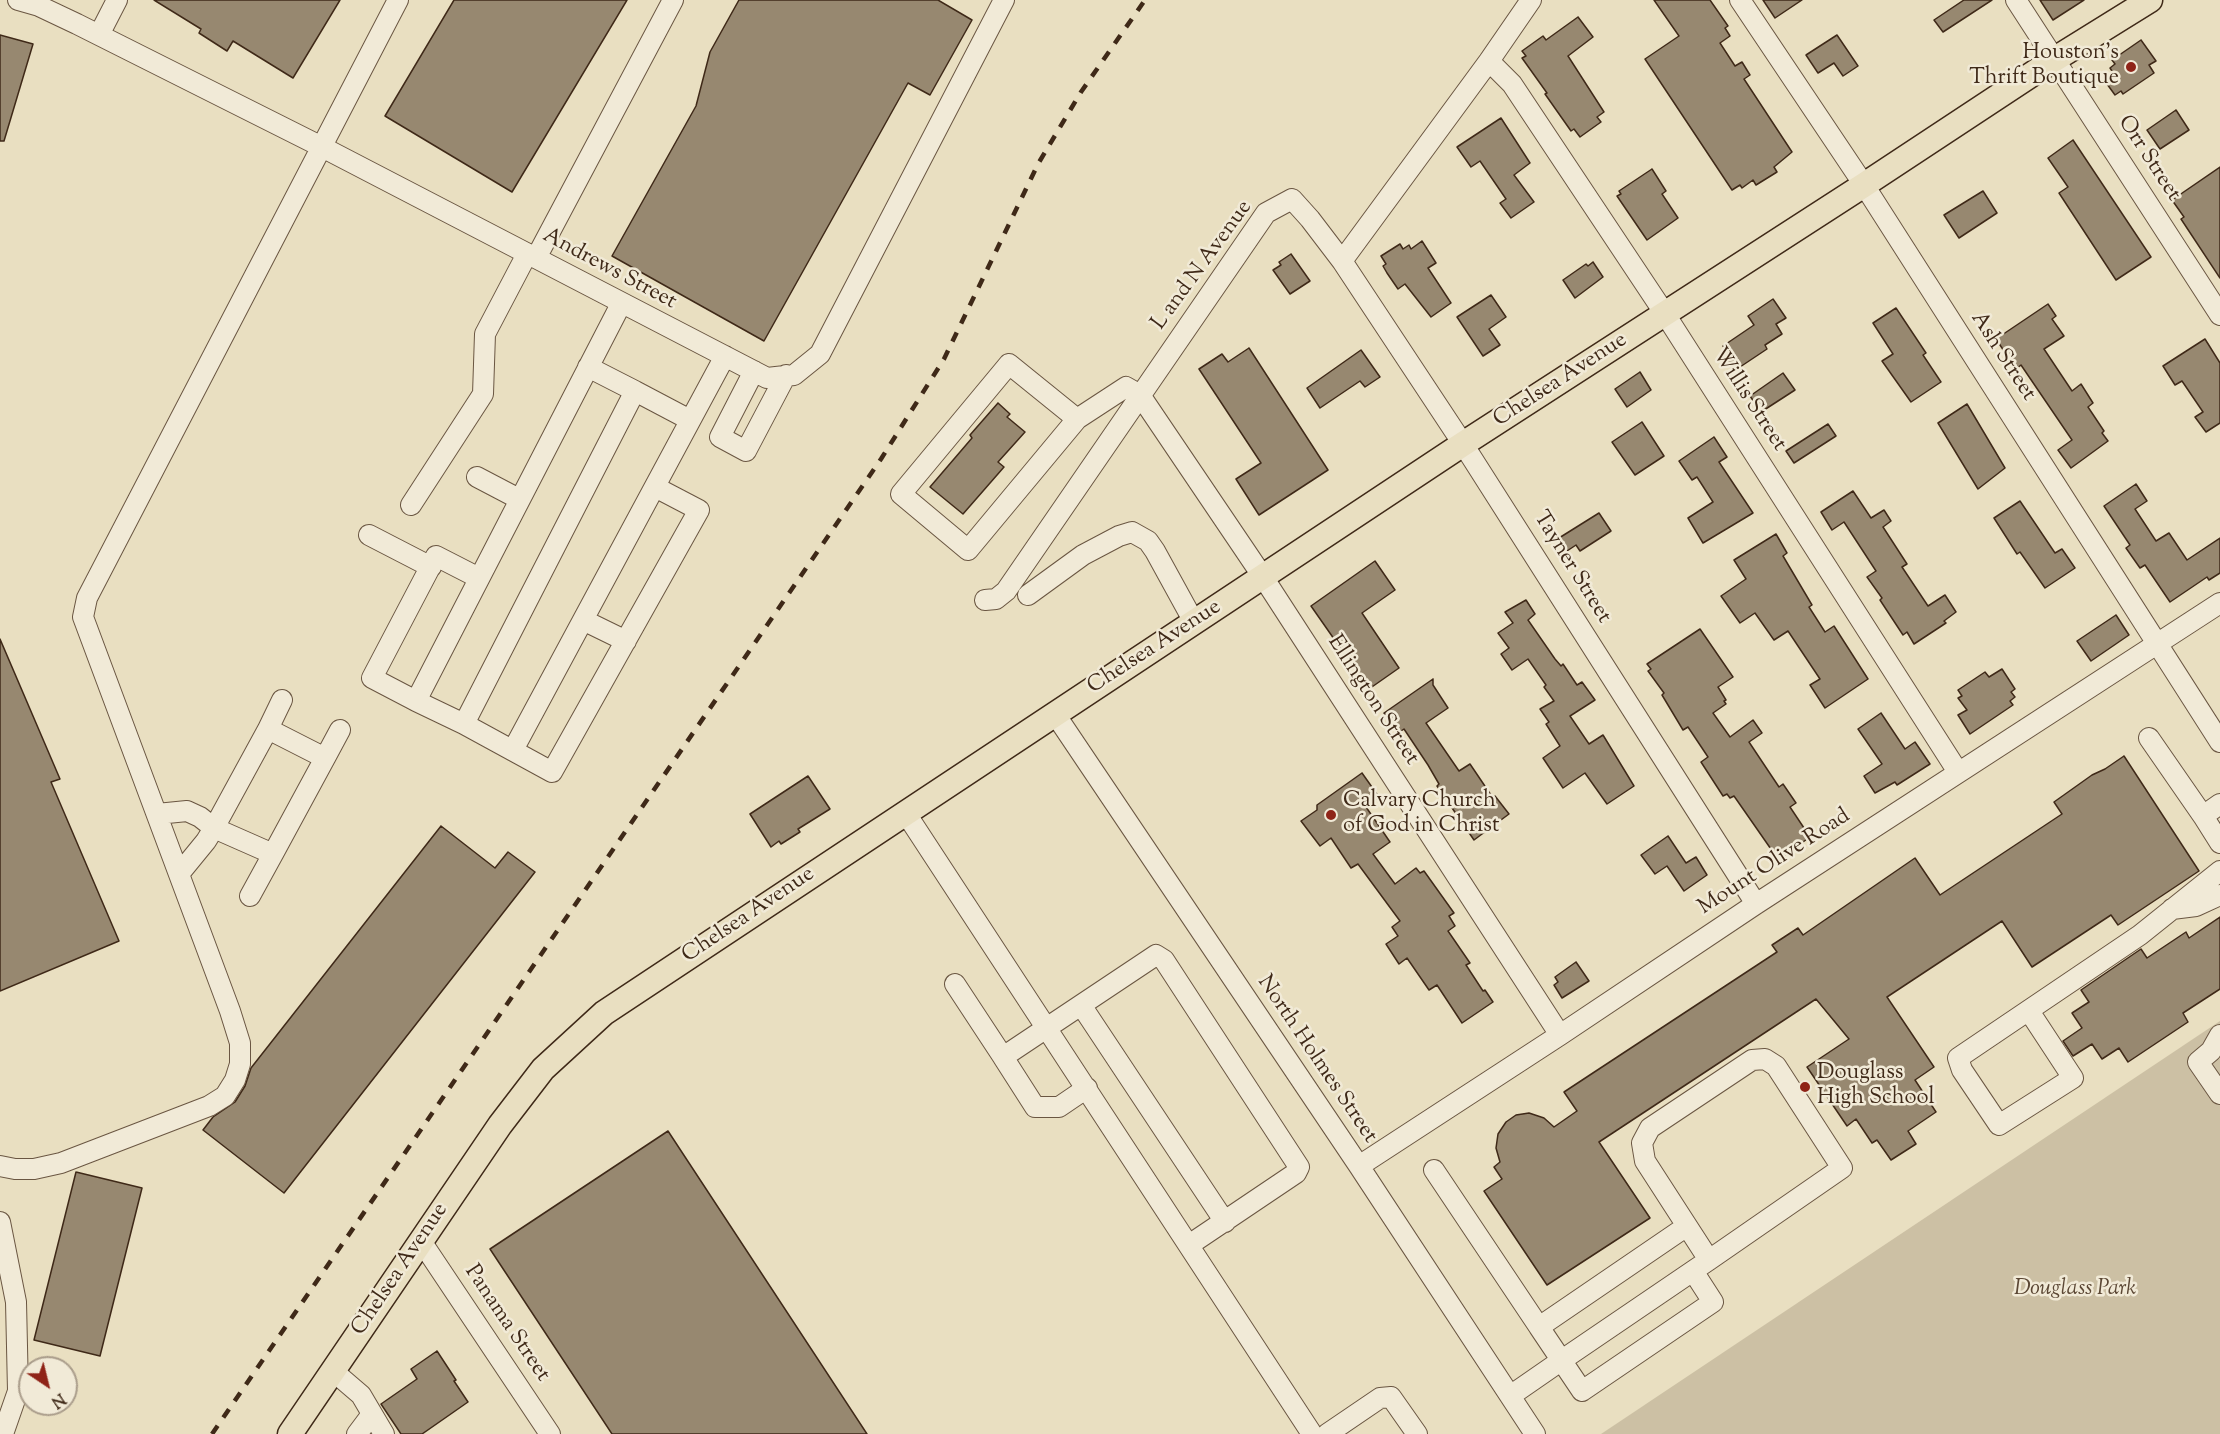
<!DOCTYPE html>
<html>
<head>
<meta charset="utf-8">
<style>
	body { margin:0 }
	#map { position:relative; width:2220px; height:1434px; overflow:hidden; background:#e9dfc1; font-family:"Sorts Mill Goudy",serif }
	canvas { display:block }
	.north { position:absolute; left:18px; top:1356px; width:60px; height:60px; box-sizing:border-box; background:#f1ead7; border:2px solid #aa9d8b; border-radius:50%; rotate:145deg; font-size:16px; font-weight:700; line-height:24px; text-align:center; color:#3f2918 }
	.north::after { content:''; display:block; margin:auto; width:21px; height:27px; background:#8f2418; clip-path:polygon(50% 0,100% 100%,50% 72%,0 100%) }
</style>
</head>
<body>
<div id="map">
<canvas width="2220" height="1434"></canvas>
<div class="north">N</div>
</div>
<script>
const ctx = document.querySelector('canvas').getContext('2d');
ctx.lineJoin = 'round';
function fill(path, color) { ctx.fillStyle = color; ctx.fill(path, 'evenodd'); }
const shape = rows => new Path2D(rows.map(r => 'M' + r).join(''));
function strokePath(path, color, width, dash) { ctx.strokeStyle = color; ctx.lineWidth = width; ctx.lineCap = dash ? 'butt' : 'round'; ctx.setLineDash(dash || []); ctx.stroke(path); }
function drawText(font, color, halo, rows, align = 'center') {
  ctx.font = font + ' "Sorts Mill Goudy",serif'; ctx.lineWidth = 5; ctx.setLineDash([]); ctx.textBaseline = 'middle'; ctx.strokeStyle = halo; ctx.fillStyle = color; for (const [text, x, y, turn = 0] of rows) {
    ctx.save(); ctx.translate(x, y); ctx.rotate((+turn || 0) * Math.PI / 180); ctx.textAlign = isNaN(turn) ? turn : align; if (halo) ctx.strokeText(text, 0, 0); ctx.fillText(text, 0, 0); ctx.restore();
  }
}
fill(shape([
	[2220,1021,2220,1434,1601,1434]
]), '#ccc0a4');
const building = shape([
	[154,0,340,0,293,78,233,41,227,51,199,33,201,29,154,0],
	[454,0,627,0,512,192,385,116,454,0],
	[739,0,938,0,972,20,930,95,908,83,764,341,612,256,696,106,710,52,739,0],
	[1654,0,1710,0,1728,26,1725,28,1730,36,1720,43,1735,66,1742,62,1750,75,1744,79,1792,152,1774,167,1777,172,1756,185,1753,180,1742,188,1740,185,1732,190,1645,59,1679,36,1654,0],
	[1763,0,1802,0,1775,18,1763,0],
	[1964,0,1992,0,1943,32,1934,20,1964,0],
	[2040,0,2084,0,2053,20,2040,0],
	[1578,17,1593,37,1568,56,1604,112,1597,117,1601,122,1580,137,1574,129,1571,131,1545,94,1547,93,1522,58,1526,56,1522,51,1543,36,1546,40,1578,17],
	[0,35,33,44,4,141,0,141,0,35],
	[1837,35,1858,66,1843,76,1834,63,1818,73,1806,55,1837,35],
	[2141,40,2156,61,2149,65,2154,73,2123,94,2121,91,2115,95,2107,84,2116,77,2110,68,2115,64,2112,60,2141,40],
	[2176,110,2189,130,2160,149,2147,130,2176,110],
	[1501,118,1530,163,1514,175,1534,202,1511,218,1500,203,1506,199,1480,161,1471,167,1457,147,1501,118],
	[2073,140,2151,257,2116,280,2059,193,2068,187,2048,158,2073,140],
	[2220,167,2220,278,2181,219,2184,217,2172,200,2220,167],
	[1652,169,1666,191,1662,194,1678,218,1647,240,1617,196,1621,194,1619,191,1652,169],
	[1983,191,1997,213,1959,238,1944,215,1983,191],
	[1422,241,1436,263,1428,268,1451,303,1431,317,1405,284,1398,289,1387,273,1383,266,1386,264,1381,256,1400,244,1403,249,1409,245,1411,249,1422,241],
	[1291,254,1310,281,1290,294,1273,270,1281,265,1279,262,1291,254],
	[1593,262,1603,277,1575,298,1563,280,1586,264,1588,266,1593,262],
	[1491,295,1506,317,1489,329,1500,345,1483,356,1457,317,1491,295],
	[1773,299,1786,318,1776,324,1782,334,1765,345,1767,349,1734,371,1722,352,1726,350,1723,346,1754,325,1748,316,1773,299],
	[2048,304,2056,316,2052,319,2064,336,2044,349,2072,391,2081,384,2093,403,2088,407,2104,431,2102,433,2108,441,2071,468,2058,450,2072,440,2021,365,2016,369,1996,339,2048,304],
	[1896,308,1926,353,1923,355,1941,382,1911,402,1882,361,1893,354,1873,323,1896,308],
	[2205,339,2220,363,2220,423,2206,432,2195,417,2203,412,2182,381,2175,385,2163,366,2205,339],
	[1249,348,1328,470,1259,515,1236,479,1261,463,1199,369,1222,354,1228,362,1249,348],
	[1361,350,1380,377,1365,387,1360,381,1320,408,1307,388,1361,350],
	[1640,372,1651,390,1627,407,1615,389,1640,372],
	[1783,373,1795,390,1761,412,1750,396,1783,373],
	[998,403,1010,414,1007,417,1025,432,998,462,1004,467,963,514,930,487,972,438,970,435,998,403],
	[1967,404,2005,468,1978,489,1938,423,1967,404],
	[1642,422,1664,456,1635,475,1612,442,1642,422],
	[1828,424,1836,436,1794,463,1786,451,1828,424],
	[1714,437,1727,457,1719,462,1753,513,1703,543,1688,518,1713,502,1697,477,1692,480,1679,461,1714,437],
	[2136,484,2147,501,2135,509,2156,541,2169,533,2187,560,2220,538,2220,573,2209,580,2207,577,2170,602,2145,565,2140,568,2126,548,2130,545,2104,506,2136,484],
	[1853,491,1871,518,1884,510,1891,521,1883,527,1907,564,1902,567,1928,606,1945,595,1956,612,1944,621,1946,623,1914,644,1907,632,1903,635,1880,600,1882,598,1867,577,1876,571,1844,522,1832,530,1821,512,1853,491],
	[2020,501,2055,553,2062,549,2075,568,2045,588,2020,552,2017,554,1994,518,2020,501],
	[1599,513,1611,531,1580,551,1576,545,1567,551,1559,538,1599,513],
	[1776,534,1787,553,1783,556,1812,605,1809,607,1825,632,1834,626,1868,679,1825,708,1810,685,1820,679,1788,631,1774,640,1755,613,1740,623,1721,596,1746,579,1734,560,1776,534],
	[1375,561,1395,590,1362,613,1399,668,1369,689,1311,606,1375,561],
	[1526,600,1535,614,1528,620,1555,659,1561,666,1563,664,1577,685,1582,682,1595,700,1570,716,1589,744,1603,735,1634,786,1607,804,1585,773,1563,788,1543,758,1560,746,1546,724,1549,722,1540,709,1554,701,1544,687,1546,685,1528,659,1512,670,1501,654,1509,648,1498,633,1513,623,1505,612,1526,600],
	[2116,615,2129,635,2091,661,2077,641,2116,615],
	[1700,629,1733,677,1718,687,1726,700,1724,701,1726,704,1713,713,1730,737,1753,720,1762,733,1749,742,1779,787,1783,784,1796,803,1790,807,1810,837,1782,857,1777,850,1773,852,1734,796,1730,798,1727,794,1723,796,1701,762,1708,757,1688,727,1683,730,1662,695,1664,693,1648,671,1651,669,1647,664,1700,629],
	[0,639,60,779,51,782,119,941,0,991,0,639],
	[2002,669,2015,689,2011,692,2015,697,2010,701,2013,705,1970,734,1958,715,1967,710,1958,698,1962,696,1958,690,1985,672,1989,677,2002,669],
	[1433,679,1433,685,1448,708,1426,723,1459,771,1470,764,1493,798,1495,796,1509,814,1474,840,1437,786,1439,784,1428,765,1404,729,1398,733,1384,713,1433,679],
	[1881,713,1905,749,1915,742,1930,764,1897,785,1895,782,1875,793,1864,776,1882,764,1858,729,1881,713],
	[2124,756,2199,871,2118,925,2111,915,2032,967,2002,921,1887,997,1934,1067,1915,1080,1936,1112,1908,1131,1916,1144,1891,1160,1877,1140,1872,1143,1856,1119,1847,1126,1807,1067,1849,1039,1816,999,1599,1142,1650,1218,1547,1285,1484,1191,1502,1179,1494,1167,1500,1162,1496,1148,1498,1134,1506,1122,1516,1115,1529,1113,1544,1118,1554,1127,1577,1111,1564,1092,1777,952,1772,945,1798,928,1803,935,1915,858,1940,895,2062,814,2054,802,2092,775,2105,769,2124,756],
	[1362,773,1379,797,1366,807,1390,842,1373,854,1395,884,1416,868,1420,873,1424,871,1454,913,1449,916,1455,926,1448,931,1470,963,1466,965,1483,991,1485,990,1493,1002,1462,1023,1437,985,1429,990,1407,958,1399,964,1386,944,1398,936,1392,927,1400,921,1358,864,1351,868,1331,838,1320,846,1301,821,1317,810,1317,805,1362,773],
	[808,776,830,809,798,829,800,832,781,844,779,841,771,847,750,814,808,776],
	[441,826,495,868,508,852,535,872,284,1193,203,1130,213,1117,235,1102,245,1086,251,1068,441,826],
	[1668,836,1686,863,1696,857,1707,875,1684,891,1667,866,1655,874,1641,855,1668,836],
	[2220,917,2220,989,2183,1013,2188,1022,2128,1062,2119,1048,2102,1059,2092,1044,2073,1056,2063,1041,2082,1028,2072,1013,2089,1002,2081,990,2141,949,2147,958,2186,932,2189,938,2220,917],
	[1576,962,1589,981,1562,998,1554,985,1558,982,1555,977,1576,962],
	[668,1131,867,1434,612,1434,490,1249,668,1131],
	[76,1172,142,1188,100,1356,34,1340,76,1172],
	[437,1351,456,1380,454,1381,468,1402,422,1434,401,1434,381,1404,417,1379,411,1369,437,1351]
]);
fill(building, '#978870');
strokePath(building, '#3f2918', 1.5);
const minor = shape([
	[18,0,39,6,77,24,322,147,767,378,794,375,820,354,1004,0],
	[1740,0,1864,185,2220,742],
	[2016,0,2220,315],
	[99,35,117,0],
	[1489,61,1512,84,1665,314,1958,772],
	[536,258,673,0],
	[1342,261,1489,61,1531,0],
	[588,367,635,391],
	[754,371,720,437,746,451,786,375],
	[1077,419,1009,364,901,494,968,550,1077,419,1126,387,1140,395,1263,577,1560,1035],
	[477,477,519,499],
	[655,487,699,510,552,772,464,724,635,391,690,420],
	[411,505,483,394,485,334,527,254],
	[369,535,431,567],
	[479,578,436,556,372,678,416,701,621,304],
	[1028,595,1083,555,1119,536,1132,532,1148,541,1155,551,1194,622],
	[985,600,996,599,1006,591,1266,213,1292,199,1310,219,1342,261,1463,444,1756,904],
	[583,620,626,641],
	[416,701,464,724],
	[1055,714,1359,1166,1535,1434],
	[268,729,282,700],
	[2149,738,2203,816],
	[513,750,725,356],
	[325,758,340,730],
	[2220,804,2203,816,2220,843],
	[905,812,1312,1434],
	[157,814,187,811,200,817,214,828,273,854,325,758,268,729,214,828,206,841,179,874],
	[250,896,273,854],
	[2172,909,2196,906,2220,895],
	[955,984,1003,1057,1156,955,1164,960,1299,1167,1296,1173,1189,1245],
	[1081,1005,1225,1222],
	[2029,1011,2073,1078,1999,1125,1962,1070,1958,1058,2140,935,2220,871],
	[2220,1035,2211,1051,2198,1062,2220,1094],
	[1003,1057,1035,1107,1059,1107,1087,1088],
	[0,1166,15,1169,34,1169,61,1163,209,1106,225,1096,235,1080,240,1064,240,1043,230,1011,83,617,87,598,398,0],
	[1359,1166,1560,1035,1756,904,2220,603],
	[1434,1170,1539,1327],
	[0,1222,16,1302,18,1391,3,1434],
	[1687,1226,1539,1327,1582,1391,1713,1302,1693,1271],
	[421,1241,550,1434],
	[333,1371,361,1395,384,1434],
	[1510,1396,1562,1360,1709,1260,1842,1168,1776,1066,1765,1059,1752,1060,1650,1128,1642,1143,1645,1161,1709,1260],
	[357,1434,372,1414],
	[1327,1434,1380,1398,1391,1397,1417,1434]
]);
const major = shape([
	[290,1434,500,1125,543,1069,604,1013,1463,444,1864,185,2055,59,2150,0]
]);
strokePath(minor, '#6a5642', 22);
strokePath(major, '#3f2918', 27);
strokePath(minor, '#f1ead7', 20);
strokePath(major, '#e9dfc1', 24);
strokePath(shape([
	[212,1434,881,459,944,359,1038,164,1081,92,1145,0]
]), '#3f2918', 4.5, [10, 10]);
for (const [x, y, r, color] of [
	[2131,67,6,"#8f2418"],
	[1331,815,6,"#8f2418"],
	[1805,1087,6,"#8f2418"]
]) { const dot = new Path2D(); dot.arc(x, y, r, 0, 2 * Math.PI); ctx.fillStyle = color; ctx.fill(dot); strokePath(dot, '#f1ead7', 2); }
drawText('22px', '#3f2918', '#f1ead7', [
	["Houston's",2119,54,"right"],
	["Thrift Boutique",2119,79,"right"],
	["Calvary Church",1343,802],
	["of God in Christ",1343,827],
	["Douglass",1817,1074],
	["High School",1817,1099]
], 'left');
drawText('22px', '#3f2918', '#f1ead7', [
	["Orr Street",2148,159,57],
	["L and N Avenue",1203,266,-54],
	["Andrews Street",609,270,28],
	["Ash Street",2002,357,57],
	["Chelsea Avenue",1561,381,-33],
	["Willis Street",1748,400,57],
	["Tayner Street",1571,568,58],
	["Chelsea Avenue",1155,648,-33],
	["Ellington Street",1372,701,57],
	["Mount Olive Road",1775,863,-33],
	["Chelsea Avenue",749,916,-34],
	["North Holmes Street",1316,1060,56],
	["Chelsea Avenue",401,1270,-56],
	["Panama Street",506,1324,56]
]);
drawText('italic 22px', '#5b4734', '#f1ead7', [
	["Douglass Park",2075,1290]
]);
</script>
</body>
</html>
